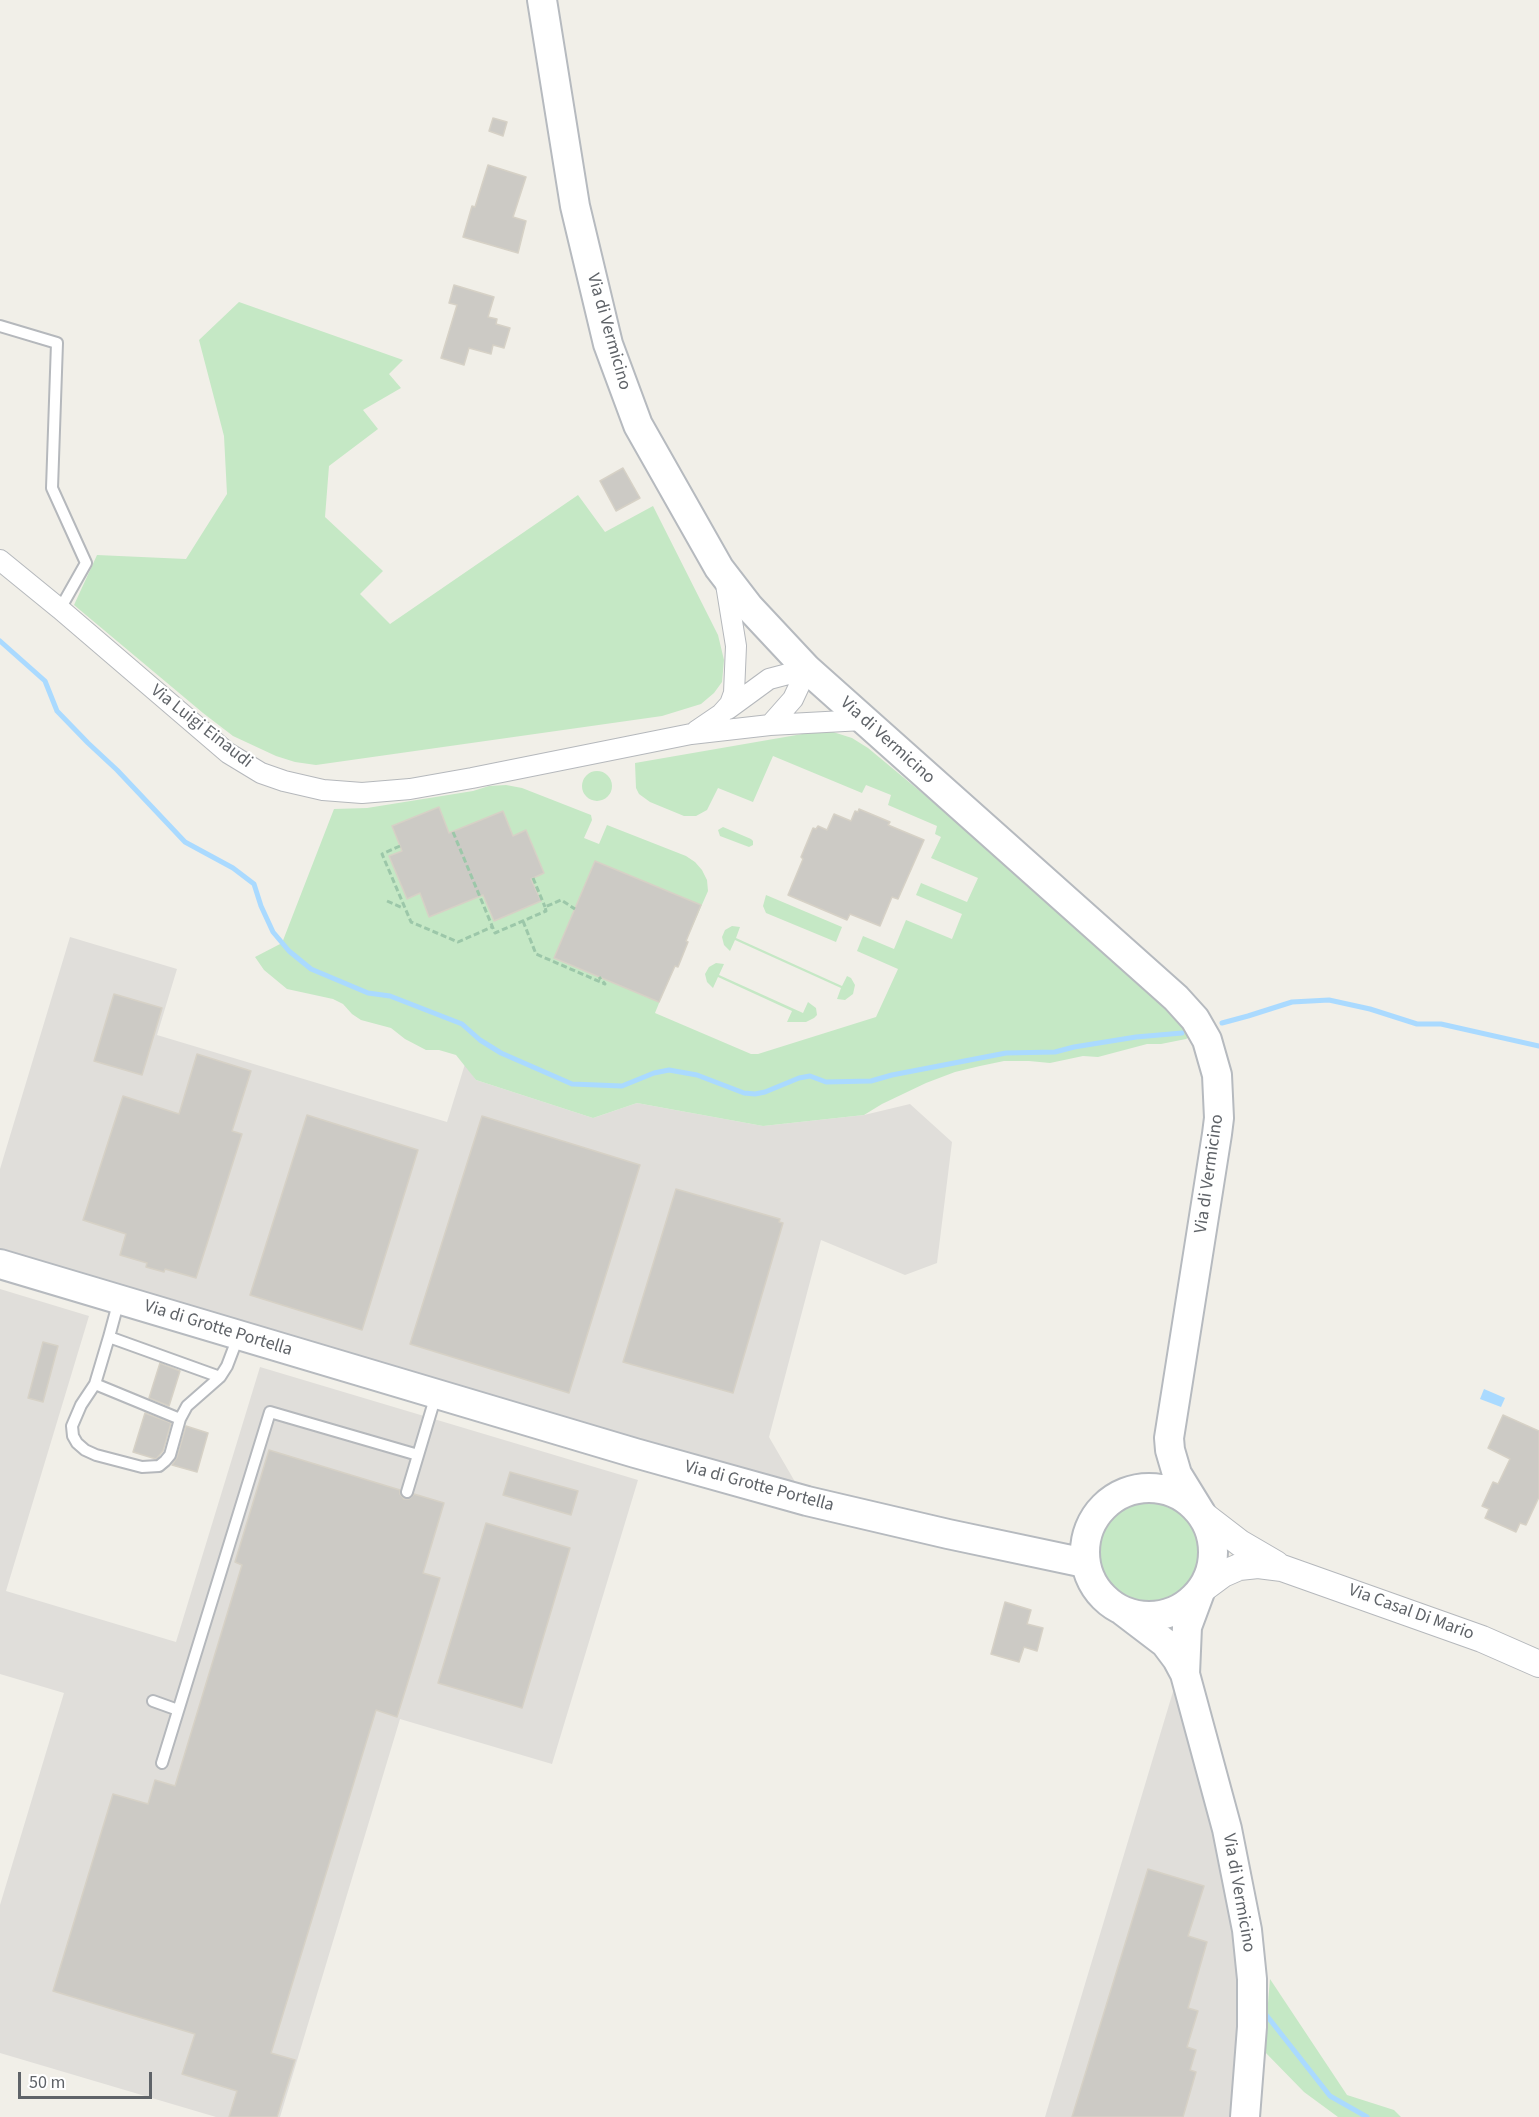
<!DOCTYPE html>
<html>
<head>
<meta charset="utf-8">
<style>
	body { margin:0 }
	#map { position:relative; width:1539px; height:2117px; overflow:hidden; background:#f1efe8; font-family:"Source Sans 3",sans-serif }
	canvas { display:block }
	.scale { position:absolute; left:18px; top:2072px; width:134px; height:27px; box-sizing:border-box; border:3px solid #5f6368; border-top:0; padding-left:8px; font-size:18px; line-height:21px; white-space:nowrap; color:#5f6368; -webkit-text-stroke:4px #fff; paint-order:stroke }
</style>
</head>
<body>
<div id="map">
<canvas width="1539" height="2117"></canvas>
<div class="scale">50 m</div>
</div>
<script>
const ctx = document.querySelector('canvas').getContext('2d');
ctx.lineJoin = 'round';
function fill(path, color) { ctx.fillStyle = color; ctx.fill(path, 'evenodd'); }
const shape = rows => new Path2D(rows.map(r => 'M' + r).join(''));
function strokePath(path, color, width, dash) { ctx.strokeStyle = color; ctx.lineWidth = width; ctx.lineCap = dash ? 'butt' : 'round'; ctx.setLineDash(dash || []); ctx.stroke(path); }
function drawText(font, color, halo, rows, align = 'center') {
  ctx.font = font + ' "Source Sans 3",sans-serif'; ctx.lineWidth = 4.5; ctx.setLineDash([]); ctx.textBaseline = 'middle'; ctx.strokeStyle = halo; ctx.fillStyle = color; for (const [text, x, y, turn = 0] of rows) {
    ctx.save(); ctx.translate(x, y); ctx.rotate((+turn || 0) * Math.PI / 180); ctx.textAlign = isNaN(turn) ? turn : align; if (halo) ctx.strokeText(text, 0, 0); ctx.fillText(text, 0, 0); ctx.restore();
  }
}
fill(shape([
	[70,937,177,969,157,1035,447,1122,465,1064,476,1080,593,1118,637,1103,763,1126,864,1115,910,1104,952,1142,937,1263,905,1275,821,1240,769,1437,798,1487,0,1251,0,1169],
	[0,1289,89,1316,6,1591,176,1642,260,1367,638,1480,552,1764,400,1719,280,2117,216,2117,0,2053,0,1905,64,1693,0,1674],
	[1175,1685,1229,1891,1241,1984,1230,2117,1045,2117]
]), '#e0deda');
fill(shape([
	[239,302,403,360,389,374,401,388,363,410,378,429,329,466,325,517,383,571,360,594,390,624,578,495,605,532,653,506,718,635,724,660,722,682,714,693,701,704,662,716,316,765,295,762,276,756,233,736,203,713,74,605,97,555,186,559,227,494,224,436,199,340],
	[814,732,833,732,852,738,868,748,1139,973,1191,1036,1186,1039,1161,1044,1147,1044,1098,1057,1083,1056,1050,1063,1029,1061,1004,1061,980,1066,955,1072,926,1083,882,1104,864,1115,763,1126,637,1103,593,1118,476,1080,456,1055,439,1050,426,1050,405,1039,391,1028,361,1020,352,1014,343,1004,333,999,287,989,264,970,255,957,282,943,334,809,367,808,473,791,489,786,506,785,522,788,591,815,592,820,584,838,599,844,607,825,686,856,695,862,702,870,707,880,708,891,686,941,688,942,678,967,674,966,655,1013,751,1054,758,1054,876,1017,898,969,857,951,863,936,894,949,906,920,952,939,962,914,916,895,921,883,967,902,978,878,931,858,941,837,935,834,937,826,888,805,891,795,866,785,862,793,773,756,753,802,718,788,707,810,696,816,684,816,650,802,639,794,636,788,635,763],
	'582 786a15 15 0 1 1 30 0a15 15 0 1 1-30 0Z',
	[723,827,751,839,753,841,753,845,749,847,720,836,718,830],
	[766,895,842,927,836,942,766,913,763,906],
	[732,926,740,927,736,938,842,986,847,976,851,978,855,985,853,994,845,1000,837,999,841,988,735,940,730,951,724,945,722,937,725,930],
	[716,963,724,964,719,975,803,1013,808,1002,816,1008,817,1015,814,1018,806,1022,787,1022,792,1011,718,977,713,988,707,982,705,974,709,967],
	'1097 1549a52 52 0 1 1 104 0a52 52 0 1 1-104 0Z',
	[1270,1979,1347,2095,1394,2110,1401,2117,1338,2117,1304,2092,1264,2051]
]), '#c5e8c5');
fill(shape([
	[1484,1389,1505,1398,1501,1407,1480,1399]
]), '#aadaff');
strokePath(shape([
	[0,641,45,681,57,711,88,743,117,770,185,842,233,868,254,884,261,906,273,932,289,951,311,969,368,993,390,996,462,1024,480,1040,501,1053,572,1084,622,1086,654,1073,669,1070,697,1075,744,1093,755,1094,765,1092,799,1078,810,1076,826,1082,871,1081,892,1075,1006,1053,1055,1052,1074,1047,1136,1037,1182,1033],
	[1222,1023,1248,1016,1292,1002,1329,1000,1370,1009,1417,1024,1441,1024,1539,1046],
	[1267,2016,1330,2096,1367,2117]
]), '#aadaff', 5);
const building = shape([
	[493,118,507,122,503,136,489,131,493,118],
	[488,165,526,177,513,217,526,221,518,253,463,237,472,206,475,207,488,165],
	[454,285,494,297,488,317,497,319,496,324,510,328,504,348,493,345,491,354,469,348,464,365,441,358,457,305,449,303,454,285],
	[623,468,640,498,616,511,600,481,623,468],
	[439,807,449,833,503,811,513,836,526,830,544,873,531,879,541,901,494,921,483,895,429,917,420,893,407,899,389,856,402,851,392,826,439,807],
	[859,809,890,822,888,825,924,840,898,899,892,897,880,926,850,914,847,920,788,895,803,859,801,857,813,828,816,829,818,826,827,830,834,814,851,821,855,811,858,812,859,809],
	[595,861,701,905,686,941,688,942,678,967,675,966,659,1002,554,958,595,861],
	[114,994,162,1008,142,1075,94,1061,114,994],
	[197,1054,251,1071,232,1131,242,1134,196,1278,165,1269,164,1272,146,1267,147,1263,120,1255,126,1234,83,1220,123,1096,179,1114,197,1054],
	[307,1115,418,1150,362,1330,250,1295,307,1115],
	[482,1116,640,1165,569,1393,410,1344,482,1116],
	[676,1189,780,1219,779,1222,783,1223,733,1393,623,1362,676,1189],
	[43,1342,58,1346,43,1402,28,1398,43,1342],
	[160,1363,180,1371,169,1406,149,1398,160,1363],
	[145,1413,171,1423,163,1451,156,1459,133,1452,145,1413],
	[1503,1415,1539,1431,1539,1497,1526,1525,1520,1523,1516,1532,1485,1518,1489,1509,1482,1506,1493,1482,1498,1484,1510,1459,1488,1448,1503,1415],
	[186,1426,208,1433,197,1472,172,1465,177,1457,186,1426],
	[269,1450,400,1490,400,1494,404,1499,409,1499,414,1494,444,1503,423,1573,440,1578,397,1717,376,1710,271,2053,295,2060,277,2117,229,2117,237,2091,182,2074,195,2034,53,1991,113,1794,148,1804,155,1780,175,1786,242,1565,235,1562,269,1450],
	[510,1472,578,1491,571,1515,503,1495,510,1472],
	[486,1523,570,1548,522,1708,438,1683,486,1523],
	[1005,1602,1031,1610,1027,1624,1043,1628,1037,1651,1024,1647,1019,1662,991,1654,1005,1602],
	[1148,1869,1204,1886,1188,1936,1207,1942,1188,2008,1198,2011,1187,2047,1196,2050,1190,2070,1196,2072,1183,2117,1072,2117,1148,1869]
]);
fill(building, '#cccac5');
strokePath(building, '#d6d1c6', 1.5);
const service = shape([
	[0,326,57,343,52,488,86,563,60,609],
	[119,1300,109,1337,220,1377,227,1366,238,1337],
	[109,1337,95,1384,81,1405,72,1426,73,1436,77,1443,85,1450,96,1455,142,1467,159,1466,165,1461,170,1455,180,1419,187,1406,220,1377],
	[95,1384,180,1419],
	[407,1492,436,1395],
	[153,1701,178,1710],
	[162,1763,270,1412,418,1455]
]);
const minor = shape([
	[0,560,60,609,228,753,261,773,284,781,323,790,362,793,410,789,472,778,691,734,770,725,863,720],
	[728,709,769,679,807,669],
	[770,725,793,699,807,669],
	[696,731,721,714,730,704,734,693,736,646,725,578]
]);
const tertiary = shape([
	[1201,1513,1240,1543,1276,1564],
	[1200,1591,1223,1574,1239,1567,1258,1565,1282,1568,1482,1639,1539,1664]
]);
const secondary = shape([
	[542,0,575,206,608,344,638,425,719,568,749,607,807,669,1176,998,1195,1019,1207,1040,1217,1075,1219,1118,1217,1134,1169,1438,1170,1450,1177,1474,1201,1513],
	[0,1264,635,1453,807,1501,948,1534,1085,1563],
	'1085 1552a64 64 0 1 1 128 0a64 64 0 1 1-128 0Z',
	[1123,1611,1165,1643,1177,1659,1185,1674,1227,1829,1247,1930,1252,1979,1252,2027,1245,2117],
	[1185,1674,1187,1627,1200,1592]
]);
strokePath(service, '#b5b8bc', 14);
strokePath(minor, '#b5b8bc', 22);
strokePath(tertiary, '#b5b8bc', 28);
strokePath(secondary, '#b6babf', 32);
strokePath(shape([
	[453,832,495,933,546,911,545,907,561,900,575,909],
	[400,846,382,854,411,922,458,942,492,927],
	[533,878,545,907],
	[387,901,403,908],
	[523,921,536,954,605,984,599,977]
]), '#9cc7a9', 3, [6, 3]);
strokePath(service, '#fff', 10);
strokePath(minor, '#fff', 20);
strokePath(tertiary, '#fff', 26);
strokePath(secondary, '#fff', 28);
drawText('18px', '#5f6368', '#fff', [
	["Via di Vermicino",608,332,74],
	["Via Luigi Einaudi",201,727,38],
	["Via di Vermicino",887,741,42],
	["Via di Vermicino",1210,1174,-82],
	["Via di Grotte Portella",218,1329,17],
	["Via di Grotte Portella",759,1487,15],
	["Via Casal Di Mario",1411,1613,20],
	["Via di Vermicino",1238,1893,80]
]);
</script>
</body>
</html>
